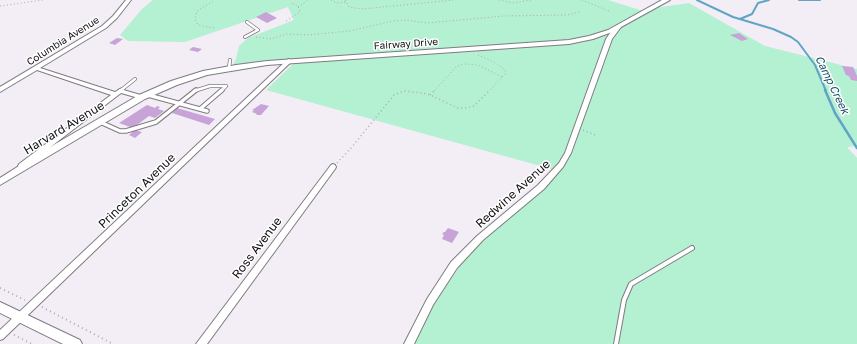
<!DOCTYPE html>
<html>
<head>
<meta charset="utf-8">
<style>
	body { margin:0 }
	canvas { display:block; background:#f3eef5 }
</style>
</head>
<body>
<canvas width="857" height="344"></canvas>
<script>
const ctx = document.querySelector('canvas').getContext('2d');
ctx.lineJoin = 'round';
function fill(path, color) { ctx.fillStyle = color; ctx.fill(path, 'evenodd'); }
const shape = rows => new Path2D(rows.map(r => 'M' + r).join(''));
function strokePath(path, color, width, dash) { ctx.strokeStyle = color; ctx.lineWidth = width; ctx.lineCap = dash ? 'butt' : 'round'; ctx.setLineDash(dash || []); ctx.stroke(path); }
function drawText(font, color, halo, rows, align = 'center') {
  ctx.font = font + ' "Golos Text",sans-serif'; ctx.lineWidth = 3; ctx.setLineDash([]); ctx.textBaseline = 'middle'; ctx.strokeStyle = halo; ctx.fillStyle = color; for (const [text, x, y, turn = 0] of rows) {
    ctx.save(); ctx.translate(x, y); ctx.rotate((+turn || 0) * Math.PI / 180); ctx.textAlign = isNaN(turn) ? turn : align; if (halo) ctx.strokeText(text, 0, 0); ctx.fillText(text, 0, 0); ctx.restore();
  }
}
fill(shape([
	[153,0,608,0,640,10,689,3,765,46,857,69,857,146,847,147,857,158,857,344,414,344,433,305,467,256,555,170,266,90,294,63,232,67,236,59,239,46,248,38,294,20,288,7,185,42,128,41,120,35,142,9]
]), '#b4f0d2');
strokePath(shape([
	[697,0,733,17,773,29,791,37,798,42,815,65,826,91],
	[799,0,820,0],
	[740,19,752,14,758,3,769,0]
]), '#62a4c5', 2);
strokePath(shape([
	[825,90,835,113,857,148]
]), '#62a4c5', 2.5);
fill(shape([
	[266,12,277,18,267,23,256,17],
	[739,33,748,39,742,41,730,35],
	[117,38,123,39,115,45,109,43],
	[193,47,202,49,198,52,189,50],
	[842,66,853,67,857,76,857,81,851,80,849,76,846,75],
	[261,104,269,106,261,115,256,115,257,114,252,112,254,110,252,110],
	[147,105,155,108,157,106,160,107,158,109,164,111,155,118,149,116,133,128,119,123],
	[177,108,215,119,209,125,172,113],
	[135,130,142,132,135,138,129,135],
	[448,228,459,232,452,243,442,239,444,235,442,234,444,232,445,232]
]), '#c7a3d8');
const serviceFar2 = shape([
	[245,37,258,30,247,22],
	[229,68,230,60],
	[120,91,135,79],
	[194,91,210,86,226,86,221,91]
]);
const serviceFar1 = shape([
	[120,91,122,90],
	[148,95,207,111],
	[200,109,222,90],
	[100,122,120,131,126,131,156,122,196,90]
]);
const service = shape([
	[616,344,624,300,631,284,692,248]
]);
const minor = shape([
	[126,0,131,0,117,18,106,28,40,68,115,92,120,89,144,96,145,97,142,99,121,93,23,168,19,168,18,166,19,164,111,95,37,70,0,92,0,87,102,26,113,16,126,0],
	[618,25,621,27,612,39,571,153,563,167,544,189,483,240,457,268,433,305,414,344,404,344,427,299,451,262,477,236,538,185,559,163,565,153,606,39,612,30,618,25],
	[289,59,292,61,291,62,3,339,0,340,0,330,287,60,289,59],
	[333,164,335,165,336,167,335,169,207,344,196,344,331,165,333,164]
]);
const tertiary = shape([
	[662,0,670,0,612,32,593,39,569,44,267,65,207,75,177,85,145,99,0,185,0,178,33,157,139,95,171,81,203,71,236,65,267,61,569,40,589,36,608,30,662,0],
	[0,302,80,340,82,344,63,344,0,313,0,302]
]);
strokePath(serviceFar2, '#7f7b81', 4);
strokePath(serviceFar1, '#7f7b81', 5.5);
strokePath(service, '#7f7b81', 6);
strokePath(minor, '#7f7b81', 2);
strokePath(tertiary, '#7f7b81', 2);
strokePath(shape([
	[331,0,337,3,346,2],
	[345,0,349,7,362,9,454,0],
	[499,0,513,3,531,0],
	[582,0,609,11],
	[0,6,43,0],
	[298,7,308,0],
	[286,21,300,12,298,6,291,3],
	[214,28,198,25,195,19,197,11,215,0],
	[256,37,271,39,286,34,307,35,350,31,393,21,406,20,427,23,504,16,567,15,580,12],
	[478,55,496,63,505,70,506,73,489,91],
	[434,91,457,66,464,64,478,65,502,77]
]), '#aeaab0', 1, [1, 2.5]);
strokePath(shape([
	[430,95,435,90],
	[583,130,598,136],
	[337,163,352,147,394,95,404,91,422,93,430,95,458,108,467,108,474,106,490,90]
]), '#aeaab0', 1.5, [1, 3]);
strokePath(shape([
	[0,288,25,300],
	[42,307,113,344],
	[14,335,32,344]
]), '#aeaab0', 2, [1, 3.5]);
strokePath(serviceFar2, '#fff', 2.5);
strokePath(serviceFar1, '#fff', 3.5);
strokePath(service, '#fff', 4);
fill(minor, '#fff');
fill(tertiary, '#fff');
drawText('10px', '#100e11', '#fff', [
	["Columbia Avenue",63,41,-32],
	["Fairway Drive",406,44,-4]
]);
drawText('italic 11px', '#1d526a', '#fff', [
	["Camp Creek",832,85,64]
]);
drawText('12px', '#100e11', '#fff', [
	["Harvard Avenue",64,128,-31],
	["Princeton Avenue",137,191,-44],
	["Redwine Avenue",513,194,-42],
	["Ross Avenue",257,248,-53]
]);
</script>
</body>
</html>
